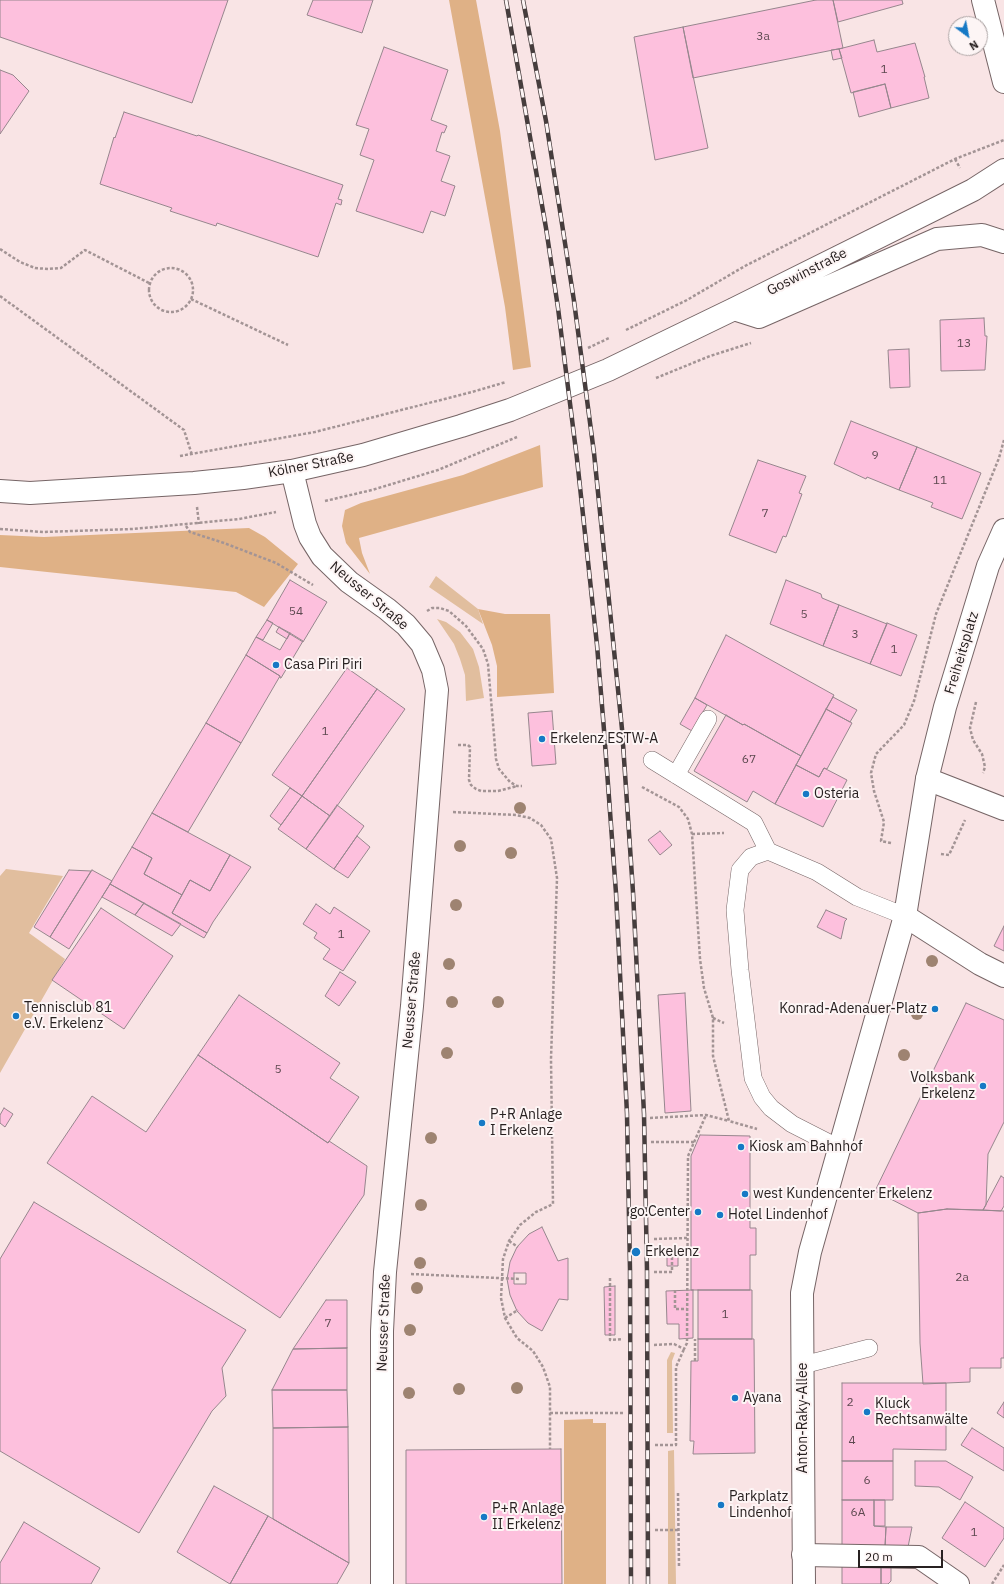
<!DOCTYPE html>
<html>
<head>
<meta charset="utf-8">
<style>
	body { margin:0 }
	#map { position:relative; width:1004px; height:1584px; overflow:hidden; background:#f9e4e5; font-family:"IBM Plex Sans",sans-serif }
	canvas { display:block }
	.north { position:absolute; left:948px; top:16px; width:40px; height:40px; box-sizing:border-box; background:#fdf5f5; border:1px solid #a8a0a0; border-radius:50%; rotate:148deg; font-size:11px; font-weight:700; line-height:16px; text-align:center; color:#282121 }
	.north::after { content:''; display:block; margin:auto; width:14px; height:18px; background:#1679c5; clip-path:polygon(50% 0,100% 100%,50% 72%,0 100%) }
	.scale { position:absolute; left:858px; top:1550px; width:85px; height:18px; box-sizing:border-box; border:2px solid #282121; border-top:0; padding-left:5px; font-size:12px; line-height:14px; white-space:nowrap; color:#282121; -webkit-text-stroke:3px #fdf5f5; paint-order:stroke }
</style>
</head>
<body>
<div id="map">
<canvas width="1004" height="1584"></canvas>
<div class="north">N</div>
<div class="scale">20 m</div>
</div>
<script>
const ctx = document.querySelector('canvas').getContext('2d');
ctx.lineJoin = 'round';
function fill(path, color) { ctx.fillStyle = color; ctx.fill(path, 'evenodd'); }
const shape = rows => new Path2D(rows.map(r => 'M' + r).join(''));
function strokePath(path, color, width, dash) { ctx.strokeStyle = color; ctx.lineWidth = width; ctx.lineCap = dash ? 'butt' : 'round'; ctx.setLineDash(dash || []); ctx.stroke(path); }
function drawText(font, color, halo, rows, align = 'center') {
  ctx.font = font + ' "IBM Plex Sans",sans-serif'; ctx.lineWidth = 4; ctx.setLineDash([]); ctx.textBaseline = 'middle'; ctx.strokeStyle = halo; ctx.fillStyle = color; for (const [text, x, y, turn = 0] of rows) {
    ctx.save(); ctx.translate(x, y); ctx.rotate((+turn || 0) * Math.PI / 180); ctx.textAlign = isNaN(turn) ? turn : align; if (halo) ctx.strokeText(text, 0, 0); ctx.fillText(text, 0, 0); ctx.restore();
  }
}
fill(shape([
	[436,576,478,609,483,624,429,587],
	[437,619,446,622,460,632,473,649,479,667,484,698,466,701,465,675,460,659,454,644],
	[6,869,63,876,29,933,65,959,0,1073,0,876],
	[671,1352,675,1353,672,1361,673,1433,667,1433,667,1360],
	[674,1450,676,1584,668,1584,668,1451]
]), '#e1be9e');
fill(shape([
	[449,0,476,0,500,131,531,367,513,370,505,307],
	[540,445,543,487,359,538,362,553,370,574,346,543,342,526,345,510,361,503,463,475],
	[249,528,265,537,298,564,264,607,236,592,0,567,0,535,44,537],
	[478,609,505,614,550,614,554,693,497,697,497,666,492,645],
	[593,1419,593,1423,606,1423,606,1584,564,1584,564,1420]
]), '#dfb186');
const building = shape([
	[0,0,228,0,192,103,0,37,0,0],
	[313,0,373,0,362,33,307,15,313,0],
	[816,0,833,0,843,48,693,78,683,27,816,0],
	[833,0,902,0,903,4,838,22,833,0],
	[683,27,708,148,655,160,634,37,683,27],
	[874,40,877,52,915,43,925,77,924,77,929,98,891,108,885,84,851,93,839,49,874,40],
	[384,47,448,70,431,120,447,126,444,133,442,132,436,151,450,156,441,181,455,186,445,216,431,211,423,233,356,211,374,160,360,155,369,129,356,125,384,47],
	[839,49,842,58,833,60,831,50,839,49],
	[0,70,13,75,29,91,0,134,0,70],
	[885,84,891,108,859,117,853,92,885,84],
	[124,112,197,136,198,135,343,185,338,199,342,200,341,205,336,203,318,257,217,223,216,226,170,211,172,208,100,184,114,137,115,138,124,112],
	[984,318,985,336,987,336,985,370,941,371,940,320,984,318],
	[909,349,910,387,890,388,888,350,909,349],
	[851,421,917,447,899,490,867,477,866,479,834,464,851,421],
	[917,447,981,473,962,519,931,507,933,503,899,490,917,447],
	[758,460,806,476,799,493,802,494,786,537,783,536,776,553,729,535,758,460],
	[290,580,327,602,303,642,267,620,290,580],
	[786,580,821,594,822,598,839,605,823,646,770,624,786,580],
	[839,605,887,624,870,664,823,646,839,605],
	[267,620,273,623,263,640,256,637,267,620],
	[887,623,917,635,901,676,870,664,887,623],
	[279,627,290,633,287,639,276,632,279,627],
	[290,633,303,641,281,678,280,678,280,676,246,655,256,637,280,650,290,633],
	[726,635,834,695,801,756,744,724,743,725,695,698,726,635],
	[246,655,280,676,241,743,206,723,246,655],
	[347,668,377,689,302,796,272,775,347,668],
	[377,689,405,709,330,816,302,796,377,689],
	[833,697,857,710,850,722,826,709,833,697],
	[695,698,707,705,692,731,680,724,695,698],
	[826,709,852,723,827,769,824,768,819,777,796,765,826,709],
	[552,711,556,764,532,766,528,713,552,711],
	[726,715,743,725,744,724,801,756,775,804,753,791,747,802,694,771,726,715],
	[206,723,241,743,188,832,152,813,206,723],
	[796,765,819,777,824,768,847,780,823,827,775,804,796,765],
	[290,788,302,796,281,825,270,816,290,788],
	[302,796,330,816,306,849,278,829,302,796],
	[337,805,364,826,334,869,306,849,337,805],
	[152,813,230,855,210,891,190,880,182,895,144,874,152,858,132,847,152,813],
	[660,831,672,845,660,855,648,840,660,831],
	[357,836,370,847,348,878,334,869,357,836],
	[132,847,152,858,144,874,182,895,172,913,207,933,204,938,110,884,132,847],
	[230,855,251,867,213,922,207,933,172,913,190,880,210,891,230,855],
	[69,870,91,871,50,937,34,927,69,870],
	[92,870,112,881,69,949,50,937,92,870],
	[110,884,144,903,135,915,102,897,110,884],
	[144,903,181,924,172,936,135,915,144,903],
	[316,904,330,914,334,907,370,931,343,971,323,959,330,949,314,938,317,933,303,924,316,904],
	[101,908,173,956,124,1029,52,980,101,908],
	[826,910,847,919,845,921,841,939,817,927,826,910],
	[1004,926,1004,951,994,946,1004,926],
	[340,972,356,982,339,1006,325,996,340,972],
	[685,993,691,1111,665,1113,658,995,685,993],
	[239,995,340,1063,330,1078,359,1097,328,1143,198,1055,239,995],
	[966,1003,1004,1020,1004,1122,988,1154,986,1205,983,1210,947,1209,918,1213,875,1191,966,1003],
	[198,1055,328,1143,329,1141,367,1166,364,1195,280,1318,47,1163,92,1096,146,1132,198,1055],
	[4,1108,13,1114,5,1127,0,1123,0,1115,4,1108],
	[700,1135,750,1136,750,1228,756,1228,756,1255,750,1255,750,1290,691,1290,691,1156,700,1135],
	[1001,1176,1004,1178,1004,1206,1001,1211,983,1210,1001,1176],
	[34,1202,246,1330,222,1368,226,1396,212,1411,139,1533,0,1451,0,1259,34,1202],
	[947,1209,1004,1211,1004,1358,1001,1358,1001,1368,970,1368,970,1382,923,1384,920,1343,918,1213,947,1209],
	[542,1227,558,1261,568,1258,568,1300,559,1299,542,1331,528,1323,517,1311,510,1295,507,1279,510,1262,517,1247,529,1234,542,1227],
	[667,1253,678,1253,678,1266,667,1266,667,1253],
	[514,1273,526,1273,526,1284,514,1284,514,1273],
	[615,1286,615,1335,605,1335,604,1287,615,1286],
	[693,1290,693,1338,679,1339,679,1324,667,1324,666,1291,693,1290],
	[698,1290,752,1290,752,1339,698,1339,698,1290],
	[326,1300,347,1300,347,1348,293,1349,326,1300],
	[698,1339,754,1339,755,1453,693,1454,694,1441,690,1441,691,1361,698,1361,698,1339],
	[347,1348,347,1390,272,1390,293,1349,347,1348],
	[842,1383,946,1383,946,1450,893,1449,893,1461,842,1461,842,1383],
	[272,1390,347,1390,348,1427,273,1428,272,1390],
	[1004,1402,1004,1418,997,1413,1004,1402],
	[348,1427,349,1563,273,1519,273,1428,348,1427],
	[972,1428,1004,1448,1004,1471,961,1445,972,1428],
	[561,1449,562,1584,406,1584,406,1450,561,1449],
	[842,1461,893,1461,893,1500,842,1500,842,1461],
	[915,1461,946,1461,973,1477,960,1500,939,1487,915,1486,915,1461],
	[214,1486,268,1516,230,1584,177,1552,214,1486],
	[842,1500,874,1500,874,1526,886,1527,885,1547,842,1546,842,1500],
	[874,1500,885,1500,885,1526,874,1526,874,1500],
	[965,1502,1004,1528,1004,1538,985,1567,942,1538,965,1502],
	[268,1516,349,1563,337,1584,230,1584,268,1516],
	[24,1522,100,1568,91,1584,0,1584,0,1563,24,1522],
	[886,1527,912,1527,908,1547,885,1547,886,1527],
	[842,1562,881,1563,881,1584,842,1584,842,1562],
	[881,1563,891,1563,891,1581,888,1584,881,1584,881,1563]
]);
fill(building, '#fdc0dd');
strokePath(building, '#96868d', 1);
const service = shape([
	[652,760,754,823,768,851],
	[676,775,708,719],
	[839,1148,792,1124,771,1108,762,1097,753,1078,740,970,735,910,740,870,751,857,768,851,817,872,857,897,905,916],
	[803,1365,869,1348]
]);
const pedestrian = shape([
	[905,916,980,964,1004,976]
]);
const minor = shape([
	[983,0,1004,82],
	[292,471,305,524,310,537,322,556,349,582,387,609,406,625,422,644,433,670,437,690,412,1006,385,1272,382,1331,382,1584],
	[927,779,1004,809],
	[803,1555,919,1557,958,1584]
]);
const tertiary = shape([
	[804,1584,802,1293,810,1252,905,916,927,779,945,707,988,566,1004,530]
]);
const secondary = shape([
	[734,309,759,317,937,239,982,235,1004,242],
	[0,491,30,493,194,483,243,478,292,471,363,455,461,426,510,410,608,370,734,309,973,190,1004,170]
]);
strokePath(service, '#766566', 18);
strokePath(pedestrian, '#766566', 24);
strokePath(minor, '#766566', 24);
strokePath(tertiary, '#766566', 24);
strokePath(secondary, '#766566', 24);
strokePath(shape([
	[955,159,960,168],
	[0,249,20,262,35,268,48,269,61,268,85,250,151,284],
	'149 290a22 22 0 1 1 44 0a22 22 0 1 1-44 0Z',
	[0,296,184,430,192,455],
	[191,299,288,345],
	[626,330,687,300,745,266,955,159,1004,140],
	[588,348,609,338],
	[656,378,710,356,751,343],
	[180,456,315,432,472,392,506,382],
	[325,501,372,490,438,470,517,437],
	[197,507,199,524],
	[186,526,190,532,224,543,276,563,313,585],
	[0,529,43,532,133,529,239,519,276,512],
	[427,611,432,608,440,608,449,611,466,626,483,649,488,664,496,759,499,769,510,782,517,786,522,786],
	[976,702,970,728,973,740,982,754,985,767,983,773],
	[458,745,468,745,470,747,469,780,471,785,476,789,481,791,498,791,517,786],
	[642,787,679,807,688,819,692,834,700,959,704,988,713,1018,713,1056,729,1121,757,1129],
	[453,812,516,815,530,818,541,825,551,839,557,878,551,1059,553,1204,536,1212,520,1225,509,1241,503,1259,501,1298,505,1318,517,1338,533,1351,543,1367,550,1387,550,1449],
	[692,834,724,833],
	[891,843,881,841,884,822,874,791,871,773,876,754,904,725,914,701,936,614,999,458,1004,440],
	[941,854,949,855,965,820],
	[713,1018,724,1023],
	[650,1118,706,1115,729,1121],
	[651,1142,694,1142],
	[654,1239,688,1238],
	[509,1241,518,1247],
	[654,1272,672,1272,672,1250,688,1250],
	[411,1274,520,1279],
	[610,1278,610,1340,623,1339],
	[675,1290,675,1309,687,1309],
	[505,1318,518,1310],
	[654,1345,674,1344,684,1349,687,1343,688,1156,706,1115],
	[695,1361,695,1339],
	[550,1413,623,1413],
	[655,1445,676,1445,676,1367,684,1349],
	[678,1493,679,1566],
	[655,1530,678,1530],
	[992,1584,1004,1565]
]), '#a39495', 2.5, [3, 2]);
strokePath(service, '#fff', 17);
strokePath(pedestrian, '#fff', 22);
strokePath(minor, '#fff', 22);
strokePath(tertiary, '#fff', 22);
strokePath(secondary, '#fff', 22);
const rail = shape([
	[506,0,546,228,558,308,577,459,597,645,604,730,616,893,627,1114,630,1270,631,1584],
	[523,0,546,121,574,301,594,453,622,729,633,892,644,1114,647,1271,648,1584]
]);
strokePath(rail, '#463d3d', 4.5);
strokePath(rail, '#fdf5f5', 3, [9]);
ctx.fillStyle = '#9e8371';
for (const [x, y] of [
	[520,808],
	[460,846],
	[511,853],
	[456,905],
	[932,961],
	[449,964],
	[452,1002],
	[498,1002],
	[917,1014],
	[447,1053],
	[904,1055],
	[431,1138],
	[421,1205],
	[420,1263],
	[417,1288],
	[410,1330],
	[517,1388],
	[459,1389],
	[409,1393]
]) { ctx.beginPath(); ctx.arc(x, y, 6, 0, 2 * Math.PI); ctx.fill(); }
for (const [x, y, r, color] of [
	[276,665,4,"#1679c5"],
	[542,739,4,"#1679c5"],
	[806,794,4,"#1679c5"],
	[935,1009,4,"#1679c5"],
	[16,1016,4,"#1679c5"],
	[983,1086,4,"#1679c5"],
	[482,1123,4,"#1679c5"],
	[741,1147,4,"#1679c5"],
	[745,1194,4,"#1679c5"],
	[698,1212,4,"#1679c5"],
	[720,1215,4,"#1679c5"],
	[636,1252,5,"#1679c5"],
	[735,1398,4,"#1679c5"],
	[867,1412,4,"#1679c5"],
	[721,1505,4,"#1679c5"],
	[484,1517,4,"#1679c5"]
]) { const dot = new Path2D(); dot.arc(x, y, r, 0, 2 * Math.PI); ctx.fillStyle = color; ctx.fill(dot); strokePath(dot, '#fdf5f5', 1.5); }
drawText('12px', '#5d4950', null, [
	["3a",763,37],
	["1",884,70],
	["13",964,344],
	["9",875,456],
	["11",940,481],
	["7",765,514],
	["54",296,612],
	["5",804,615],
	["3",855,635],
	["1",894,650],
	["1",325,732],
	["67",749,760],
	["1",341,935],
	["5",278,1070],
	["2a",962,1278],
	["1",725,1315],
	["7",328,1324],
	["2",850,1403],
	["4",852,1441],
	["6",867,1481],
	["6A",858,1513],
	["1",974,1533]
]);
drawText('14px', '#282121', '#fdf5f5', [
	["Goswinstraße",807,272,-27],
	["Kölner Straße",311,465,-11],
	["Neusser Straße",369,596,40],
	["Freiheitsplatz",962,653,-73],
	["Neusser Straße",412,1000,-85],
	["Neusser Straße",384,1323,-88],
	["Anton-Raky-Allee",803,1418,-90]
]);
drawText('14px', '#282121', '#fdf5f5', [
	["Casa Piri Piri",284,665],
	["Erkelenz ESTW-A",550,739],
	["Osteria",814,794],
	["Tennisclub 81",24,1008],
	["e.V. Erkelenz",24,1024],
	["Konrad-Adenauer-Platz",927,1009,"right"],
	["Volksbank",975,1078,"right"],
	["Erkelenz",975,1094,"right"],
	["P+R Anlage",490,1115],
	["I Erkelenz",490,1131],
	["Kiosk am Bahnhof",749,1147],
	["west Kundencenter Erkelenz",753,1194],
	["go.Center",690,1212,"right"],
	["Hotel Lindenhof",728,1215],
	["Erkelenz",645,1252],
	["Ayana",743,1398],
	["Kluck",875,1404],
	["Rechtsanwälte",875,1420],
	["Parkplatz",729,1497],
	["Lindenhof",729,1513],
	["P+R Anlage",492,1509],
	["II Erkelenz",492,1525]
], 'left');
</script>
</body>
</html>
